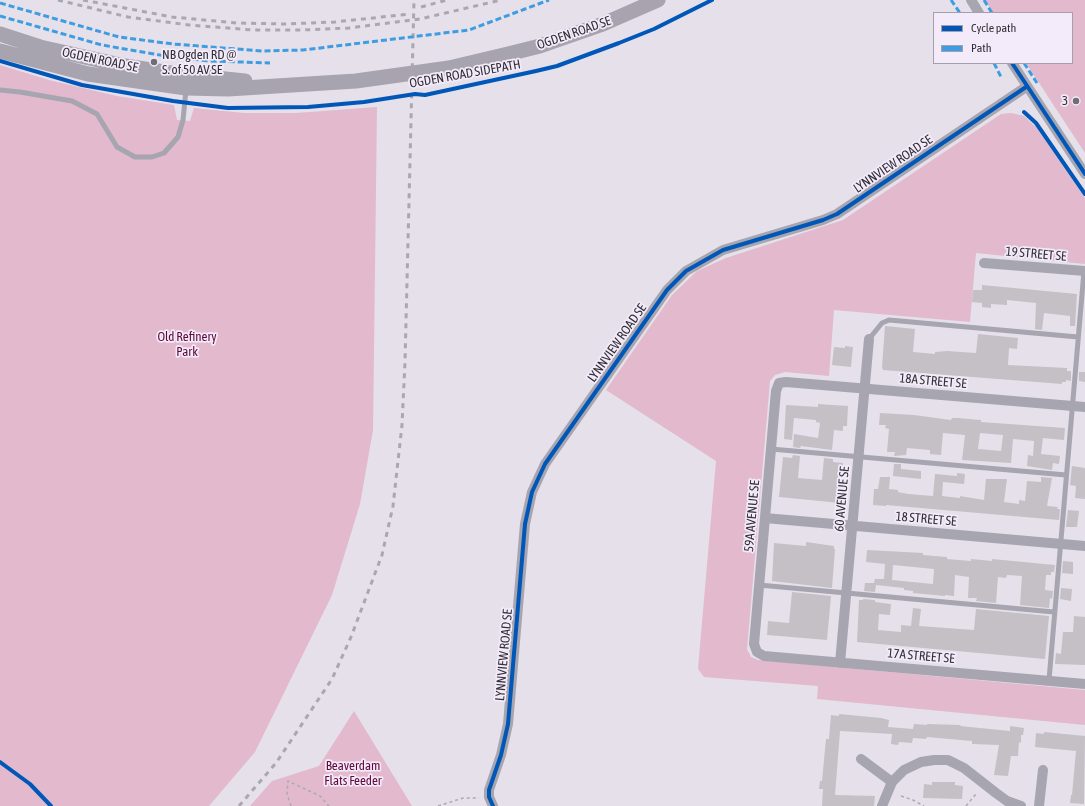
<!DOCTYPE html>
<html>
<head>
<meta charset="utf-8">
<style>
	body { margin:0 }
	#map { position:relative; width:1085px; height:806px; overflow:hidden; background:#e5e0ea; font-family:"Asap Condensed",sans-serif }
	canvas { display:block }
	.legend { position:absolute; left:933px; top:12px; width:140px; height:52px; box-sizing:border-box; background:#f3eafa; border:1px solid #a69fab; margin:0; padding:5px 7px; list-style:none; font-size:12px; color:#322f35 }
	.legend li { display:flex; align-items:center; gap:8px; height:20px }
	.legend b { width:20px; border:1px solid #a69fab }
</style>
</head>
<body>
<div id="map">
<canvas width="1085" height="806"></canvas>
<ul class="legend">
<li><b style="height:5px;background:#0057b8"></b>Cycle path</li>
<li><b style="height:5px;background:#3e9de2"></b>Path</li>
</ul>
</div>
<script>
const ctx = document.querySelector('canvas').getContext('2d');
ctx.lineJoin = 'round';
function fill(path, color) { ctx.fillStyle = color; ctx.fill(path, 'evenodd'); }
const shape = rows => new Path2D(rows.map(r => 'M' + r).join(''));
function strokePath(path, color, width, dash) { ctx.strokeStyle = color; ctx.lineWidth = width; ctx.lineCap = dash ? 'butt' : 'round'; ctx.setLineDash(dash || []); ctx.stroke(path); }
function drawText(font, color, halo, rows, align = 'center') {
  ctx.font = font + ' "Asap Condensed",sans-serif'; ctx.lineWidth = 3.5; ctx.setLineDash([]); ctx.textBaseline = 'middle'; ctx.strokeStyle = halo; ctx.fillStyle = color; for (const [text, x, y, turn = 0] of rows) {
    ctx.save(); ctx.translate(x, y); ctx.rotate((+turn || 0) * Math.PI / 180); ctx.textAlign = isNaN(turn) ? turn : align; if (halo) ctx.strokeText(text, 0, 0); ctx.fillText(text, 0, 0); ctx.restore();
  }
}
fill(shape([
	[985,0,1085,0,1085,153,1026,63,1072,63,1072,13,993,13],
	[0,65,49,80,117,96,174,105,177,120,190,121,194,108,244,113,296,113,377,107,373,430,360,504,332,595,255,752,209,806,0,806],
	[1011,113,1024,116,1037,128,1085,198,1085,264,976,253,970,322,834,310,829,376,785,372,775,375,770,381,747,649,751,657,758,660,1085,690,1085,725,817,699,818,686,704,677,698,669,716,461,606,390,672,295,697,271,726,258,843,220,1001,114],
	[354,711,412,806,250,806,272,781,319,766]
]), '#e2b9cd');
fill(shape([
	[982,285,1077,294,1075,326,1070,326,1070,316,1044,313,1042,330,1035,329,1036,303,1007,300,1007,305,991,304,991,308,982,307,982,303,972,302,973,290,982,290],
	[885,326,915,329,913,352,935,354,935,352,947,351,976,353,978,334,1018,338,1017,349,1009,348,1008,365,1067,368,1067,371,1071,371,1071,381,1066,380,1066,382,1062,382,1062,384,883,370,882,367],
	[845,346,853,347,851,367,832,365,834,347,845,348],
	[1079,372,1085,372,1085,382,1079,381],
	[818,404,848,406,847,426,843,426,843,431,834,430,832,450,801,446,800,448,793,447,794,434,818,438,820,423,816,422,816,420,794,418,792,440,784,439,786,405,818,407],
	[880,413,914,415,951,420,952,418,957,418,981,420,981,422,1065,428,1064,440,1043,438,1041,454,1060,456,1059,464,1053,463,1052,470,1027,466,1028,455,1033,456,1034,441,1013,439,1011,463,962,460,965,435,943,433,941,455,930,454,930,450,907,448,906,455,894,456,895,452,887,452,889,429,885,428,886,425,879,425],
	[980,433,1003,435,1001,451,978,449],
	[793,455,800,456,798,478,822,480,824,458,833,459,833,462,843,463,840,503,779,497,783,457,792,458],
	[894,464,901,464,901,469,921,471,921,479,893,476],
	[1072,466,1085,468,1085,499,1075,498,1076,486,1070,485],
	[957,473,965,474,964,484,943,482,942,496,960,498,960,496,984,500,986,479,1007,479,1004,502,1019,504,1019,500,1025,501,1027,481,1041,482,1041,477,1052,478,1047,506,1058,507,1057,509,1060,509,1059,520,886,505,886,506,873,505,874,489,878,489,880,477,890,477,889,489,898,490,898,492,908,494,933,496,935,474,957,476],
	[1068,510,1079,511,1077,527,1066,527],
	[806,542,834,546,834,549,835,549,832,588,772,581,774,543,806,546],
	[867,550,923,553,923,555,947,557,947,559,971,561,971,559,992,561,992,559,1055,565,1054,572,1051,572,1051,575,1046,575,1045,590,1053,591,1052,599,1050,598,1049,608,1020,605,1022,576,1007,575,1006,578,998,577,996,603,976,601,977,598,968,598,969,577,955,575,954,596,945,595,945,596,913,593,913,591,904,590,904,588,876,585,875,592,864,591,865,583,874,583,875,579,884,579,885,564,866,562],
	[893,565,934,569,933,584,892,580],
	[1063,561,1073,562,1073,574,1062,573],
	[1061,588,1072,589,1071,601,1060,599],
	[792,592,831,596,827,640,767,635,768,621,789,623],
	[863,599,875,600,875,602,891,604,890,615,879,614,878,630,901,632,901,625,911,626,913,608,921,609,919,626,974,630,976,609,1049,616,1045,659,857,642,859,600,863,600],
	[1074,616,1085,617,1085,665,1055,664,1056,653,1061,654,1063,632,1073,632],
	[839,714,881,718,889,720,888,727,913,729,914,724,927,725,927,724,961,725,960,726,1010,731,1010,726,1024,728,1023,735,1021,735,1021,743,1019,742,1018,756,1011,756,1008,776,994,775,999,745,972,744,972,741,927,737,926,739,913,738,912,743,899,742,898,745,891,744,892,734,840,731,835,795,875,796,874,806,822,806,823,789,819,789,820,781,822,781,826,739,829,739,831,715,839,716],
	[1044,732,1085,736,1084,804,1070,803,1071,795,1072,795,1076,751,1035,747,1036,733,1044,734],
	[932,782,955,782,955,785,963,786,962,799,923,798,924,784,932,785]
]), '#c5c0c6');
strokePath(shape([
	[901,796,913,800,924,806],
	[291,806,287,794,288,781,320,796,329,806],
	[438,806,463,798,479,798],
	[966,806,976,794]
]), '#aba9b2', 1.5, [3, 3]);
strokePath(shape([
	[0,90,20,92,72,101,97,114,117,147,135,157,152,157,164,153,178,137,183,120,186,90],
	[869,339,882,323,889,320,1078,337],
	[771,449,1066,475],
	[759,585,1054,612],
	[1049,680,1084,271]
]), '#a7a5af', 5);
strokePath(shape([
	[971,0,979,13],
	[1012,63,1085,174],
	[984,263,1085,271],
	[1085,407,786,382,779,383,776,391,754,644,757,652,764,656,1085,684],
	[765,518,1085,546],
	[840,663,869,339],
	[861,759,892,782],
	[493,806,489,797,489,790,501,755,508,724,525,524,532,492,545,464,667,290,686,271,723,250,823,220,837,214,1026,87],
	[882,806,892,782,904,770,921,762,934,760,948,760,964,768,996,793,1007,801,1021,806],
	[1039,806,1043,770]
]), '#a7a5af', 10);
strokePath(shape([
	[0,34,40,47,125,66,177,74,245,81],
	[0,51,88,74,186,88,228,89,356,81,449,68,508,54,540,46,603,24,658,0]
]), '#a7a4af', 15);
strokePath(shape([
	[58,0,128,17,189,25,253,30,302,30,349,28,420,19,501,0],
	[83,0,172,17,237,23,285,24,335,22,410,14],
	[421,7,447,0],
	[239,806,276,763,332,679,351,637,382,555,393,506,402,425,405,362,414,0]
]), '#aaa8af', 3, [5, 5]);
strokePath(shape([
	[951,0,960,13],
	[984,0,992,13],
	[0,3,119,37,173,44,262,51,303,50,469,30,549,0],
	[0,16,102,45,171,57,210,61,270,63],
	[994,63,1001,77],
	[1024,63,1037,83]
]), '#3e9de2', 3, [6, 3]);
strokePath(shape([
	[0,61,82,85,173,101,228,108,308,107,364,102,415,94,425,95,536,71,557,66,619,43,654,29,712,0],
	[1012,63,1085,174],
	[1024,112,1036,123,1085,194],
	[0,762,30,784,51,806],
	[493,806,489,797,489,790,501,755,508,724,525,524,532,492,545,464,667,290,686,271,723,250,823,220,837,214,1026,87]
]), '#0057b8', 4);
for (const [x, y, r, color] of [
	[154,62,4,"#716d74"],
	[1076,101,4,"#716d74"]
]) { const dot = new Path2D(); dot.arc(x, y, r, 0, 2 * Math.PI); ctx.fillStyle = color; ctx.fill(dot); strokePath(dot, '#f3eafa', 1.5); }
drawText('13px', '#322f35', '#f3eafa', [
	["OGDEN ROAD SE",574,33,-19],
	["OGDEN ROAD SE",100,60,12],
	["OGDEN ROAD SIDEPATH",465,74,-10],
	["LYNNVIEW ROAD SE",893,164,-34],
	["19 STREET SE",1036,254,5],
	["LYNNVIEW ROAD SE",617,343,-55],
	["18A STREET SE",933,381,5],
	["60 AVENUE SE",842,499,-85],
	["59A AVENUE SE",752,516,-85],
	["18 STREET SE",926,519,5],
	["LYNNVIEW ROAD SE",504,655,-85],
	["17A STREET SE",921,656,5]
]);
drawText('13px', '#322f35', '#f3eafa', [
	["NB Ogden RD @",162,55],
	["S. of 50 AV SE",162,70],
	["3",1068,101,"right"]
], 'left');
drawText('13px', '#62083a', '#f3eafa', [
	["Old Refinery",187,337],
	["Park",187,352],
	["Beaverdam",353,766],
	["Flats Feeder",353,781]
]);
</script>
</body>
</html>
